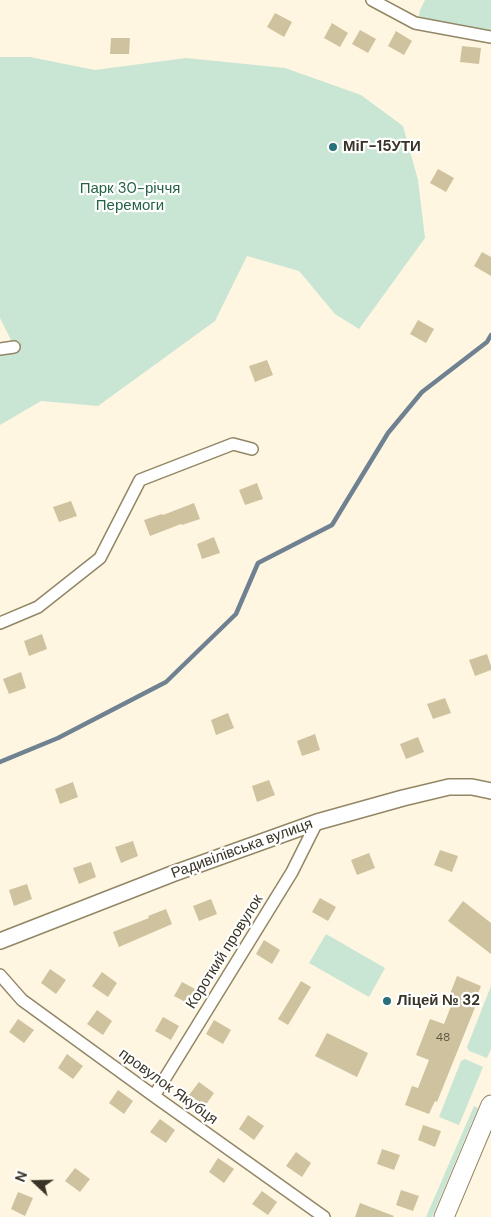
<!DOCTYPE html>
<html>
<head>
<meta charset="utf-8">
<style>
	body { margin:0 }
	#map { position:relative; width:491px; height:1217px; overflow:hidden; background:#fef6e1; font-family:"DM Sans",sans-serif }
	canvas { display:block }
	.north { position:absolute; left:10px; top:1157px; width:50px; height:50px; -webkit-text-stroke:4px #fff; paint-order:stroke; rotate:291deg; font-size:14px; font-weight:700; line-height:20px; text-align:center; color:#393426 }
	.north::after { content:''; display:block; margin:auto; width:18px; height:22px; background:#393426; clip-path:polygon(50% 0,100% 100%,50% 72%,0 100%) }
</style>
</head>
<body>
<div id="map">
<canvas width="491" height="1217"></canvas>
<div class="north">N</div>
</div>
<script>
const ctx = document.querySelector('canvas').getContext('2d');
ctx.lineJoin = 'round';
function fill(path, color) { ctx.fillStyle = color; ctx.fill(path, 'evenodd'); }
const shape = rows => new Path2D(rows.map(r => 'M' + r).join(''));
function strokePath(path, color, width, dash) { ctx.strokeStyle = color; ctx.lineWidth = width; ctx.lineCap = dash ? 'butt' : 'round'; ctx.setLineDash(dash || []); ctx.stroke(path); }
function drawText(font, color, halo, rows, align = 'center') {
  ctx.font = font + ' "DM Sans",sans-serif'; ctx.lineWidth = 4.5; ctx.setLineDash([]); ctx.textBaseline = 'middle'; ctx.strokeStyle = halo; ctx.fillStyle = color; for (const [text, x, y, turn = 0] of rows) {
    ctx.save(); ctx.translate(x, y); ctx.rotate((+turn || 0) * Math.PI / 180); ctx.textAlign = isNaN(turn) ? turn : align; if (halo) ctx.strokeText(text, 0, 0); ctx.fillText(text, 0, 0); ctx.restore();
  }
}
fill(shape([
	[425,0,491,0,491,37,420,19,419,16,420,10],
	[0,57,30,57,95,70,186,58,285,68,361,95,403,126,418,180,425,238,359,329,335,314,299,271,247,256,215,321,98,406,41,401,0,425,0,349,14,346,0,318],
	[326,934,385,968,369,997,309,963],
	[491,986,491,1049,487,1058,469,1051,467,1047],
	[465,1059,483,1067,459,1125,439,1117,461,1061],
	[474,1106,478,1108,432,1217,426,1217]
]), '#c9e5d4');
strokePath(shape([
	[0,762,58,738,166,682,236,614,258,563,332,525,388,433,422,392,487,342,491,335]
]), '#708291', 4.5);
fill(shape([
	[275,13,292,22,284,37,267,27],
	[332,23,348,33,340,47,324,38],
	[360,30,376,39,368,53,352,44],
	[396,31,412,41,404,55,388,46],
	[111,38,130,38,129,54,110,54],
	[462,46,481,48,479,64,460,62],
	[438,169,454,178,446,192,430,183],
	[482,252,491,257,491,276,474,266],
	[418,320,434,329,426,343,410,334],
	[267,360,273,375,255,382,249,366],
	[257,483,263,499,245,505,239,490],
	[71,501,77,516,59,522,53,507],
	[194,503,200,519,182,525,181,524,150,536,144,520,162,514,163,515],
	[214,537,220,553,202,559,197,544],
	[42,634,47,649,29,656,24,641],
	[487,654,491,666,491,670,475,676,469,660],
	[21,672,26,688,9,694,3,679],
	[445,698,451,713,433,719,427,704],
	[228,713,234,728,216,735,211,720],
	[315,734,320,750,302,756,297,741],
	[418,737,424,752,406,759,400,744],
	[269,780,275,795,257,802,252,786],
	[73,782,78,797,60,804,55,789],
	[133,841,138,856,121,863,115,847],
	[440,850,458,856,452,872,434,865],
	[369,853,375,868,357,875,351,860],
	[91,862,96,877,79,884,73,868],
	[27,884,32,899,14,906,9,890],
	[320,898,336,907,328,921,312,912],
	[211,899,217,914,199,921,193,906],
	[463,901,491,923,491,954,448,921],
	[166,909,172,924,119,947,113,932,149,918,148,916],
	[264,940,280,950,272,964,256,954],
	[50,969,66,980,56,994,41,983],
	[102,972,117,983,108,997,92,986],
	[457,976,481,986,476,999,478,1000,437,1102,435,1101,429,1114,405,1105,412,1086,418,1088,429,1060,416,1055,430,1019,444,1024,455,996,450,994],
	[301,981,311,987,288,1025,278,1019],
	[182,982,199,991,191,1005,174,996],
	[97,1010,112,1021,103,1035,87,1024],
	[163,1017,179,1026,171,1040,155,1031],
	[18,1019,34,1030,24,1043,9,1032],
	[214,1020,231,1030,223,1044,206,1034],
	[327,1033,368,1053,357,1077,315,1056],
	[67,1054,83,1066,73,1079,58,1068],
	[199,1082,214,1093,205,1106,189,1095],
	[118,1090,133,1101,124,1114,109,1103],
	[248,1115,264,1126,254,1140,239,1129],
	[160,1119,175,1130,166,1143,150,1132],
	[423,1125,441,1131,435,1147,418,1140],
	[382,1149,400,1155,394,1170,377,1164],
	[296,1152,311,1163,302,1177,286,1166],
	[218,1158,234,1169,224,1183,209,1172],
	[75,1168,90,1179,80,1192,65,1181],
	[401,1190,419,1196,413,1211,396,1205],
	[262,1191,277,1202,268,1215,252,1204],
	[18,1192,33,1198,25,1216,11,1209],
	[360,1203,394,1216,393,1217,355,1217]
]), '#cfc29e');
const minor = shape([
	[372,0,415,23,491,37],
	[0,349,14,347],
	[0,623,38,607,100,558,140,480,233,444,252,449],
	[0,975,22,1000,154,1096,324,1217],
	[154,1096,292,872,317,822]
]);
const tertiary = shape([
	[0,941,172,874,317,822,403,798,449,787,472,787,491,791]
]);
const primary = shape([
	[444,1217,491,1105]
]);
strokePath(minor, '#928665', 14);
strokePath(tertiary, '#928665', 18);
strokePath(primary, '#928665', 21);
strokePath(minor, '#fff', 11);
strokePath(tertiary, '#fff', 15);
strokePath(primary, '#fff', 19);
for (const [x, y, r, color] of [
	[333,147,5,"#28717b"],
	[387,1001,5,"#28717b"]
]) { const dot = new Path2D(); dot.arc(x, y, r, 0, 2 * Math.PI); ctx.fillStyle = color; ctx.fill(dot); strokePath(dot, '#fff', 2); }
drawText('12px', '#5e5844', null, [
	["48",443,1038]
]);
drawText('bold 15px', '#393426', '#fff', [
	["МіГ-15УТИ",343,147],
	["Ліцей № 32",397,1001]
], 'left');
drawText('15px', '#256345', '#fff', [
	["Парк 30-річчя",130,189],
	["Перемоги",130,206]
]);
drawText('15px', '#393426', '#fff', [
	["Радивілівська вулиця",242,849,-20],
	["Короткий провулок",225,952,-58],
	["провулок Якубця",168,1087,36]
]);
</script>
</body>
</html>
